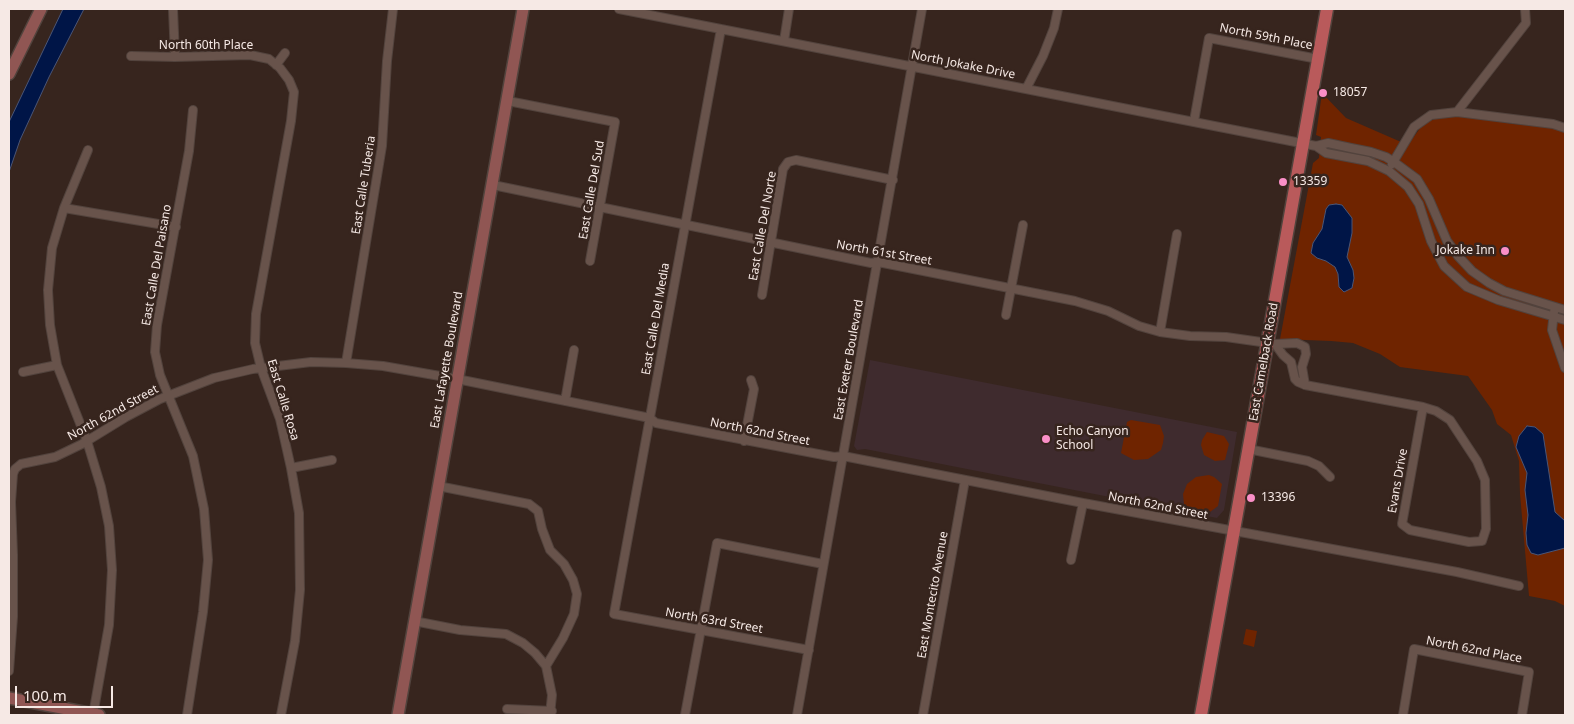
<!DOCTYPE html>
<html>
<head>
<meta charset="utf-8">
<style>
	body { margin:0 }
	#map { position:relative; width:1574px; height:724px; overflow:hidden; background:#37251e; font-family:"Noto Sans",sans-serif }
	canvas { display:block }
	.frame { position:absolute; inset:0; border:10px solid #f6e9e5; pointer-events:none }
	.scale { position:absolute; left:15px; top:686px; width:98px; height:22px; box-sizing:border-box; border:2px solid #f6e9e5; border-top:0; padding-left:6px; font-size:15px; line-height:18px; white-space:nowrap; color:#f6e9e5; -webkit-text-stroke:4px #37251e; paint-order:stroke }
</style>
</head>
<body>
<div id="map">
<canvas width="1574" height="724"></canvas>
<div class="frame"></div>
<div class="scale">100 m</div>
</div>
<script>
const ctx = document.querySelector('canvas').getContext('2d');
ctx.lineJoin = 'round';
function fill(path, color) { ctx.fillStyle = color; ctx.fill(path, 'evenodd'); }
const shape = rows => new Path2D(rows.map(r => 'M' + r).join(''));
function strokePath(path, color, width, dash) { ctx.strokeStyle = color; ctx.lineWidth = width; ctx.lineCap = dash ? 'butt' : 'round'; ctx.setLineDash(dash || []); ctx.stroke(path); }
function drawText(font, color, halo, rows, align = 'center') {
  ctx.font = font + ' "Noto Sans",sans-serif'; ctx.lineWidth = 5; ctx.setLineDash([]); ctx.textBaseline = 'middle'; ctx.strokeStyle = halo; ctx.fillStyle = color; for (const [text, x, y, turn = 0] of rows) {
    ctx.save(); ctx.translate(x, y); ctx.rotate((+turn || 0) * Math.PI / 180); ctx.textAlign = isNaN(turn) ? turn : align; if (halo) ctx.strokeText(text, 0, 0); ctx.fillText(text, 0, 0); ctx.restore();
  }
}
fill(shape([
	[870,360,1237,432,1224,510,1217,518,865,449,857,450,854,446]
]), '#3f2b2e');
fill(shape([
	[1322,93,1346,118,1408,145,1423,124,1437,118,1458,116,1479,118,1513,124,1545,126,1565,131,1565,606,1555,601,1529,596,1520,494,1519,461,1511,435,1497,424,1492,410,1468,376,1400,367,1380,354,1353,343,1331,341,1280,339,1313,163,1319,158,1321,137,1316,135],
	[1131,420,1160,425,1164,436,1163,443,1161,450,1148,459,1134,460,1121,453,1127,422],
	[1207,432,1224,436,1229,444,1225,460,1215,461,1204,455,1201,445,1202,440],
	[1209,475,1214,477,1222,484,1218,506,1210,512,1187,507,1184,504,1183,494,1187,484,1196,477],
	[1246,629,1257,631,1254,647,1243,644]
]), '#6f2400');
const water = shape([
	[63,9,84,9,49,77,20,140,9,172,9,122,63,9],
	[1336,204,1342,205,1352,218,1352,233,1347,257,1353,270,1354,278,1352,288,1344,292,1339,287,1338,274,1335,267,1326,261,1317,258,1311,253,1313,243,1322,229,1326,209,1329,205,1336,204],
	[1527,426,1535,427,1543,434,1555,512,1565,521,1565,548,1538,555,1531,553,1527,545,1526,533,1528,515,1525,490,1527,473,1516,447,1519,436,1527,426]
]);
fill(water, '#001547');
strokePath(water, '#4a5576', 1);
const street = shape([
	[173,9,175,57],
	[619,9,1316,146,1326,153,1368,161,1389,171,1408,187,1419,204,1431,241,1444,266,1467,287,1498,300,1565,320],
	[721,29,614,614,809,650],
	[784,41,789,9],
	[131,56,175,57,250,55,269,59,280,68,289,80,294,92,291,121,256,314,255,343,261,368,280,419,291,468,299,513,300,590,295,641,281,715],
	[276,65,285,53],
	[1026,89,1043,56,1054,28,1058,9],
	[508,101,615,122,590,261],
	[1457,112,1526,23,1525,9],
	[1194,121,1209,38,1318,59],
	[1316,146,1328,143,1351,148,1371,152,1386,157,1394,162,1417,179,1429,199,1447,241,1458,256,1472,271,1489,283,1504,291,1565,310],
	[88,150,64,208,52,248,48,290,50,325,57,365,87,441,101,487,109,526,112,570,109,625,93,715],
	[1392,164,1414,127,1431,115,1457,112,1553,124,1565,128],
	[493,185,871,263,878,262,1075,301,1108,311,1139,326,1160,332,1190,336,1226,337,1275,344,1297,343,1305,347,1306,354,1302,367,1305,385],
	[64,208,176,227],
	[762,295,783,169,788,162,796,160,893,180],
	[1554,312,1552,330,1565,368],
	[1006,315,1023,225],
	[1160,332,1177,234],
	[1275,344,1283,355,1291,362,1295,379,1298,382,1305,385,1423,407,1436,411,1450,420,1477,461,1485,480,1486,529,1482,541,1469,542,1410,530,1402,524,1423,407],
	[346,363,382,146,387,61,393,9],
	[23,372,57,365],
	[565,401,574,350],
	[744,441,754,389,751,380],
	[1248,449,1308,461,1319,466,1330,477],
	[291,468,332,460],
	[438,486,529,504,538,511,542,529,550,550,564,564,573,580,577,594,574,614,563,638,546,666,552,695,550,715],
	[1071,560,1083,503],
	[414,621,460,630,506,634,523,643,535,653,546,666],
	[9,671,13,617,13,555,11,502,13,474,15,469,21,464,55,457,82,444,126,417,160,399,214,378,253,369,311,362,346,363,383,366,457,379,650,418,656,423,834,457,843,456,1083,503,1457,572,1519,586],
	[507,709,552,711],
	[187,715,203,612,208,560,204,509,193,456,160,375,155,352,157,325,189,151,193,110],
	[685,715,717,543,823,564],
	[797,715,922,9],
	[923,715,965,480],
	[1403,715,1414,649,1529,672,1522,715]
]);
const secondary = shape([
	[9,74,41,9],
	[9,698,99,715],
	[398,715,523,9]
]);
const primary = shape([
	[1201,715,1327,9]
]);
strokePath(street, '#52433d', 10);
strokePath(secondary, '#52433d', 14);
strokePath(primary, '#52433d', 15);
strokePath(street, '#68534b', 8);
strokePath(secondary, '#905653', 11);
strokePath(primary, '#b95a5b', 12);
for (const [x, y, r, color] of [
	[1323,93,5,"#fa8fc7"],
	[1283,182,5,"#fa8fc7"],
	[1505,251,5,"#fa8fc7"],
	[1046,439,5,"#fa8fc7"],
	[1251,498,5,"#fa8fc7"]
]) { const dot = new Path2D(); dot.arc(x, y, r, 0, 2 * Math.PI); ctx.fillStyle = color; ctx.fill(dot); strokePath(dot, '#37251e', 2); }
drawText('12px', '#f6e9e5', '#37251e', [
	["North 59th Place",1266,37,11],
	["North 60th Place",206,46],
	["North Jokake Drive",963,65,11],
	["East Calle Tuberia",364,185,-81],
	["East Calle Del Sud",592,190,-80],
	["East Calle Del Norte",763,226,-80],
	["North 61st Street",884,253,10],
	["East Calle Del Paisano",157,265,-80],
	["East Calle Del Media",656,319,-80],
	["East Lafayette Boulevard",447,360,-80],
	["East Exeter Boulevard",849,360,-80],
	["East Camelback Road",1264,362,-80],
	["East Calle Rosa",283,400,73],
	["North 62nd Street",113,413,-29],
	["North 62nd Street",760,432,11],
	["Evans Drive",1398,481,-80],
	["North 62nd Street",1158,506,11],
	["East Montecito Avenue",933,595,-80],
	["North 63rd Street",714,621,10],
	["North 62nd Place",1474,650,11]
]);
drawText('12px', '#f6e9e5', '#37251e', [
	["18057",1333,93],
	["13359",1293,182],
	["Jokake Inn",1495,251,"right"],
	["Echo Canyon",1056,432],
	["School",1056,446],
	["13396",1261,498]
], 'left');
</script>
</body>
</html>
